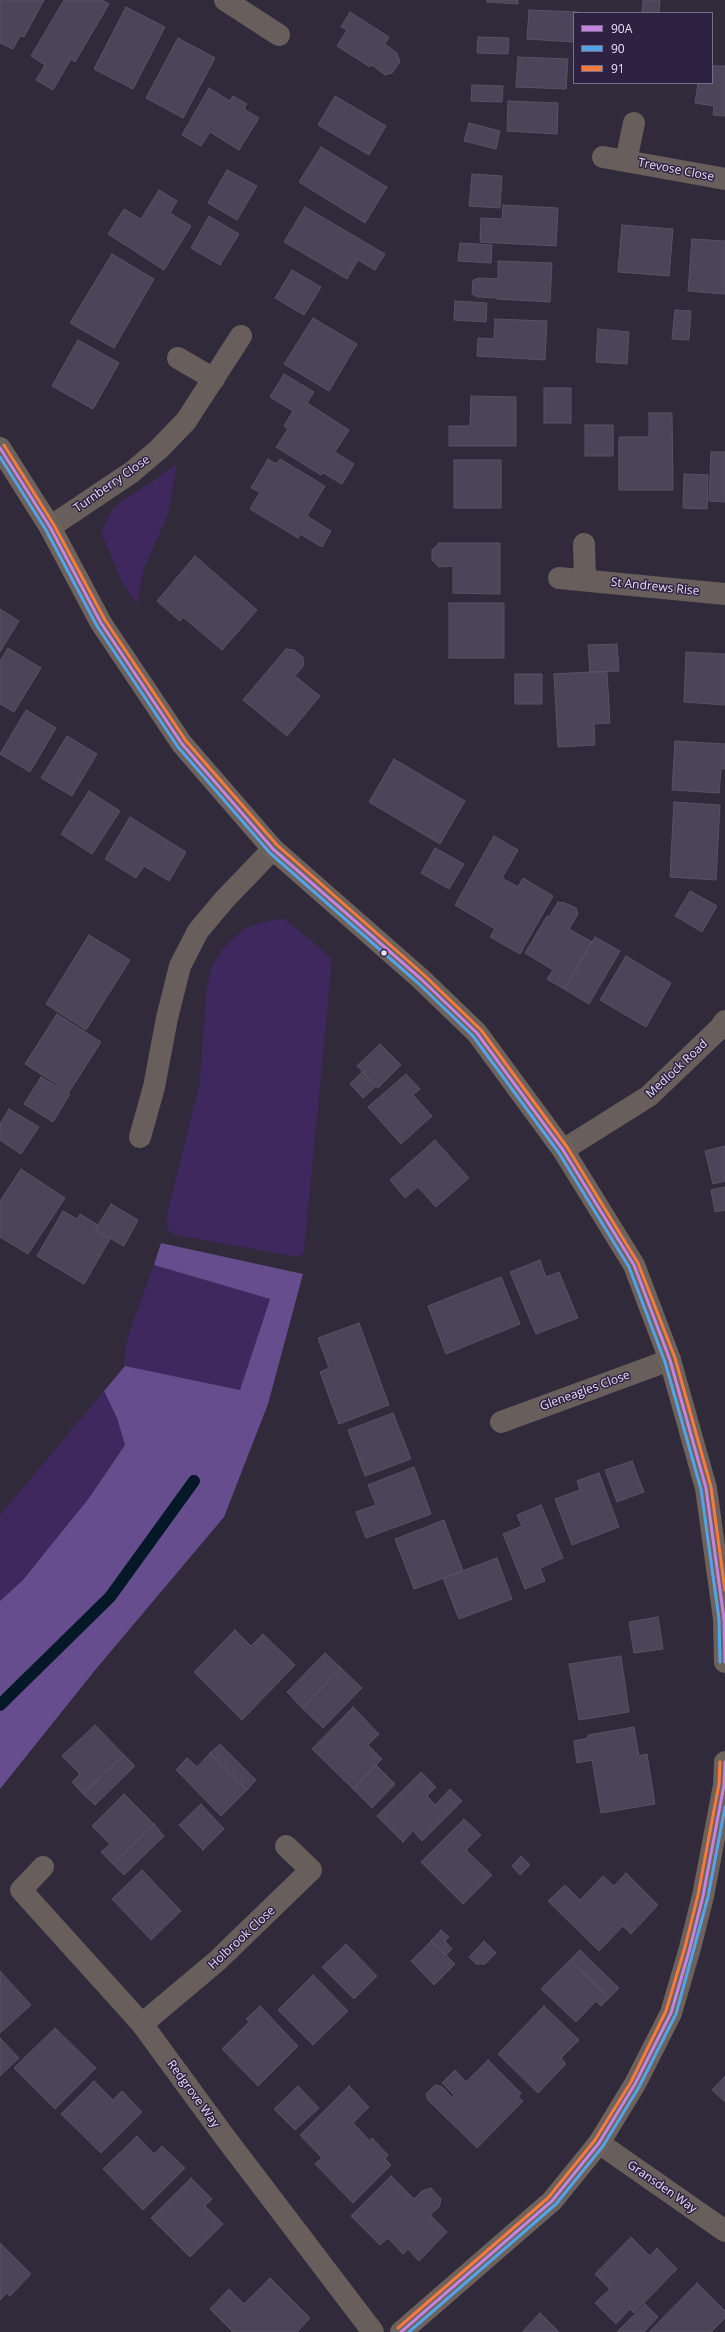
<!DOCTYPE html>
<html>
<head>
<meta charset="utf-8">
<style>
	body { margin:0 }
	#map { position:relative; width:725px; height:2332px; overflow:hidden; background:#302a3b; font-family:"Open Sans",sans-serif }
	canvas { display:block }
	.legend { position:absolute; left:573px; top:12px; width:140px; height:72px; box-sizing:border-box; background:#2e2243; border:1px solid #786e8a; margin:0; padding:5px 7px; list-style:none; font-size:12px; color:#e6dff5 }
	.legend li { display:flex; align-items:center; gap:8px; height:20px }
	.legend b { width:20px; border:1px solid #786e8a }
</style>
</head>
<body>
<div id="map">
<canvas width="725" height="2332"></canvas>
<ul class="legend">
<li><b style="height:5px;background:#c483df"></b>90A</li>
<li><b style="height:5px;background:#53a3e8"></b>90</li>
<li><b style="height:5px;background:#f6793e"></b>91</li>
</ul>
</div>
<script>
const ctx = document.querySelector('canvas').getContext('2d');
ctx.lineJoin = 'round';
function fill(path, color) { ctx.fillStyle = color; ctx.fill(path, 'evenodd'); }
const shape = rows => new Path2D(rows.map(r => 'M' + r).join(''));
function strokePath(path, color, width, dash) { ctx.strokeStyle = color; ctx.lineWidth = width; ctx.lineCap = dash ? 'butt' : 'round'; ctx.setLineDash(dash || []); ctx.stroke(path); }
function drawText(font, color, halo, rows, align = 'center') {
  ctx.font = font + ' "Open Sans",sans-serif'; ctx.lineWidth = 3; ctx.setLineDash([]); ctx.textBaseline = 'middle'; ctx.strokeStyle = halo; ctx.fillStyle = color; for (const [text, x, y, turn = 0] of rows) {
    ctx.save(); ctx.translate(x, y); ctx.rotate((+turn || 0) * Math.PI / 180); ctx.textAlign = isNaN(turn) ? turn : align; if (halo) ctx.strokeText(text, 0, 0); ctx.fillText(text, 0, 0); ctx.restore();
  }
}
fill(shape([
	[177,463,168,514,143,571,137,604,122,582,101,532,112,510,125,499,149,484],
	[285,919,331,958,332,961,304,1252,301,1256,298,1257,176,1235,169,1231,166,1218,200,1081,206,993,212,966,223,948,244,929,266,921],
	[154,1265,270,1299,240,1390,125,1366,125,1348,130,1330],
	[104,1391,117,1418,125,1445,89,1498,39,1560,23,1580,0,1601,0,1515]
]), '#3e285e');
fill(shape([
	[161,1243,303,1274,268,1404,224,1517,96,1669,0,1789,0,1601,23,1580,39,1560,89,1498,125,1445,117,1418,104,1391,125,1366,240,1390,270,1299,154,1265]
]), '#664d8d');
strokePath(shape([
	[0,1705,110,1597,194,1481]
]), '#041828', 12);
const building = shape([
	[0,0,44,0,24,37,20,36,13,49,0,43,0,0],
	[64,0,102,0,109,4,75,62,71,59,53,90,36,80,45,65,31,56,64,0],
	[487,0,518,0,518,4,487,2,487,0],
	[643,0,660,0,659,13,642,13,643,0],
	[126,7,165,27,133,89,94,69,126,7],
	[529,10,578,12,574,13,574,42,527,39,529,10],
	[350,12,389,37,385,44,397,53,400,62,392,73,385,75,372,65,370,67,337,46,347,30,341,27,350,12],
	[478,37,509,38,508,54,477,53,478,37],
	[178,38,215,58,183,118,146,98,178,38],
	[518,57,568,59,566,89,516,87,518,57],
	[712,66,725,66,725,116,713,115,714,106,695,103,698,83,712,83,712,66],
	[472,85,503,86,502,102,471,101,472,85],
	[209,88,230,101,233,96,247,104,244,109,259,118,239,150,210,132,201,146,182,135,209,88],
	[335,96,386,126,369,155,318,125,335,96],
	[508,101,558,103,557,134,507,131,508,101],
	[469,123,500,131,496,149,464,141,469,123],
	[321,147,387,187,365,223,299,182,321,147],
	[227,170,257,186,237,220,208,203,227,170],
	[472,174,502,176,500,208,469,206,472,174],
	[159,190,177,201,170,213,191,226,164,270,108,234,124,209,141,219,159,190],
	[503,205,558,208,556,246,480,242,481,218,502,219,503,205],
	[305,207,385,254,375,270,358,260,347,279,284,242,305,207],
	[209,216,239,234,220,265,191,248,209,216],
	[622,225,673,229,669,276,618,272,622,225],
	[692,239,725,241,725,294,688,291,692,239],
	[460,243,492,245,491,263,458,261,460,243],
	[112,254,154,279,114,348,70,323,112,254],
	[498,261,552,263,550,302,497,299,497,298,478,297,472,294,473,280,479,278,498,279,498,261],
	[292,270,321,287,304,315,275,298,292,270],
	[455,301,487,303,486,322,454,320,455,301],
	[675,310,691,311,689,340,672,339,675,310],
	[313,318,357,344,329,391,284,364,313,318],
	[495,319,547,321,545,360,477,356,478,338,494,339,495,319],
	[598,329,629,332,627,364,596,362,598,329],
	[78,340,119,363,93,409,52,386,78,340],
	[284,374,314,392,307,403,349,430,335,452,354,464,342,484,323,473,321,475,276,447,288,429,284,426,293,411,270,397,284,374],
	[544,388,571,388,571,423,544,423,544,388],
	[471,396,516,397,516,446,449,446,449,426,470,426,471,396],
	[649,413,672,413,673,490,619,490,619,437,649,437,649,413],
	[585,425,613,425,613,456,585,456,585,425],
	[711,452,725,452,725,502,709,501,711,452],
	[268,459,276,464,280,459,325,486,307,516,331,531,322,547,300,534,298,538,250,509,260,492,251,488,268,459],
	[454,460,501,460,501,508,454,508,454,460],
	[684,474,708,475,707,509,683,508,684,474],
	[439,543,500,543,500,594,453,593,453,566,439,567,432,560,432,550,439,543],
	[195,556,257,610,222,650,183,617,180,621,157,601,195,556],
	[449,603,504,603,504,658,449,658,449,603],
	[0,609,19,621,0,652,0,609],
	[617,644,619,671,590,672,588,645,617,644],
	[8,648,41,668,14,712,0,704,0,661,8,648],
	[286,649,294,650,303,657,304,665,295,676,320,696,287,736,243,700,286,649],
	[686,652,725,654,725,705,684,702,686,652],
	[590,672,607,672,610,723,594,724,595,745,558,747,554,674,590,672],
	[515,674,542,674,542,704,515,704,515,674],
	[26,710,56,728,30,772,0,754,26,710],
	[67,736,97,754,72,796,41,778,67,736],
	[675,741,725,744,725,769,721,769,719,793,672,790,675,741],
	[394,759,465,801,440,844,369,802,394,759],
	[89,791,120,811,92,854,61,834,89,791],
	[674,802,720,805,716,880,670,877,674,802],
	[130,817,186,852,169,881,144,866,136,878,105,859,130,817],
	[494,836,518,850,502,878,518,887,523,878,553,896,520,954,490,937,495,929,455,905,494,836],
	[435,848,464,864,449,889,421,873,435,848],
	[690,891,717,906,702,932,675,916,690,891],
	[558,902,565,903,576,908,578,914,569,929,592,942,564,989,547,979,553,970,525,953,547,916,549,917,558,902],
	[89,935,130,960,86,1030,46,1004,89,935],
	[595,937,620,951,589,1004,564,989,595,937],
	[626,956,671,983,646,1027,600,1000,626,956],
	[57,1014,101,1042,69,1092,25,1064,57,1014],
	[380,1044,401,1065,378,1088,357,1066,380,1044],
	[362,1072,376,1086,363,1098,350,1084,362,1072],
	[406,1074,420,1089,413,1095,432,1116,401,1144,368,1107,406,1074],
	[41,1077,70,1094,53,1122,24,1104,41,1077],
	[9,1109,39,1127,21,1154,0,1140,0,1124,9,1109],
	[435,1140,469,1178,436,1207,418,1187,405,1198,390,1180,435,1140],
	[725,1146,725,1181,713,1184,705,1151,725,1146],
	[21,1169,65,1198,28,1254,0,1237,0,1201,21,1169],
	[725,1187,725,1210,715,1212,711,1190,725,1187],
	[111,1204,138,1220,124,1246,95,1230,111,1204],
	[63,1211,77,1219,80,1214,98,1225,95,1230,110,1239,84,1284,37,1256,63,1211],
	[540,1260,546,1277,559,1272,578,1318,536,1334,510,1272,540,1260],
	[501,1277,520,1324,446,1354,428,1306,501,1277],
	[359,1323,389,1405,339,1424,320,1372,329,1368,318,1338,359,1323],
	[393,1413,411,1459,365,1476,348,1430,393,1413],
	[632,1461,644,1492,617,1502,605,1470,632,1461],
	[414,1467,431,1514,366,1538,356,1512,376,1505,368,1485,414,1467],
	[599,1473,619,1527,572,1545,555,1499,580,1490,577,1481,599,1473],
	[541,1505,563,1558,540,1568,545,1581,525,1589,503,1534,522,1526,517,1515,541,1505],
	[444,1520,463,1571,414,1589,395,1539,444,1520],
	[497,1558,512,1599,459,1619,443,1578,497,1558],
	[658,1617,663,1649,634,1653,629,1622,658,1617],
	[235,1630,251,1646,263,1634,295,1665,242,1720,194,1672,235,1630],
	[325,1653,341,1668,302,1708,287,1692,325,1653],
	[621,1656,629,1712,579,1720,569,1664,621,1656],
	[341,1668,362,1688,323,1728,302,1708,341,1668],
	[353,1707,379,1734,368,1745,382,1759,353,1789,312,1749,353,1707],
	[95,1725,124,1755,83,1794,72,1782,80,1774,62,1756,95,1725],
	[634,1727,639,1756,647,1754,655,1804,601,1813,592,1760,577,1763,574,1741,588,1738,588,1735,634,1727],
	[220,1744,256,1780,247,1790,210,1753,220,1744],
	[210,1753,247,1790,221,1816,176,1770,187,1758,197,1767,210,1753],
	[124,1755,135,1766,95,1805,83,1794,124,1755],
	[376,1765,395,1784,372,1808,353,1789,376,1765],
	[421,1772,436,1787,427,1796,435,1805,450,1789,462,1801,422,1841,413,1831,403,1842,377,1816,421,1772],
	[124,1794,154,1824,113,1864,101,1852,110,1844,92,1826,124,1794],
	[201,1804,224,1829,203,1850,179,1825,201,1804],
	[464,1819,481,1835,466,1850,492,1875,463,1904,421,1862,464,1819],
	[154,1824,164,1836,124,1875,113,1864,154,1824],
	[521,1856,530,1865,520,1875,512,1866,521,1856],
	[142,1870,181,1911,151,1940,112,1899,142,1870],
	[626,1873,658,1905,631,1934,623,1926,599,1951,548,1901,565,1885,580,1900,603,1876,614,1886,626,1873],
	[441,1930,449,1937,445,1941,452,1949,446,1955,431,1941,441,1930],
	[431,1941,455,1964,434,1985,411,1961,431,1941],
	[484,1941,496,1953,485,1964,476,1964,469,1957,484,1941],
	[346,1944,377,1976,354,1999,322,1967,346,1944],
	[580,1950,619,1988,609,1998,570,1960,580,1950],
	[570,1960,609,1998,601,2006,596,2001,576,2022,541,1989,570,1960],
	[0,1971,31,2005,0,2033,0,1971],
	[313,1975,348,2011,313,2045,278,2010,313,1975],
	[260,2006,298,2046,258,2086,222,2049,249,2022,246,2019,260,2006],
	[544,2006,579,2040,561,2058,566,2064,538,2093,498,2054,544,2006],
	[55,2028,96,2068,55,2109,14,2068,55,2028],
	[0,2038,19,2058,0,2076,0,2038],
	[488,2060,521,2093,518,2097,523,2101,477,2148,428,2100,426,2094,435,2085,441,2086,452,2097,454,2095,442,2083,455,2070,466,2082,488,2060],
	[725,2076,725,2102,712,2090,725,2076],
	[94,2081,113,2100,122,2091,142,2112,101,2153,61,2114,94,2081],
	[298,2086,319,2108,295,2130,274,2109,298,2086],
	[349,2086,369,2107,353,2123,370,2141,372,2138,388,2155,385,2159,391,2165,353,2203,315,2164,322,2158,300,2135,349,2086],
	[137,2136,154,2154,162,2146,185,2168,143,2210,103,2169,137,2136],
	[391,2176,414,2199,422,2191,431,2188,441,2199,439,2207,430,2215,447,2232,419,2261,408,2249,403,2254,388,2238,380,2245,351,2216,391,2176],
	[191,2178,212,2199,205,2206,223,2224,190,2257,151,2218,191,2178],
	[631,2237,650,2256,657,2248,677,2269,634,2313,630,2309,616,2324,595,2303,610,2289,595,2274,631,2237],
	[0,2243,31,2274,10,2296,7,2293,0,2300,0,2243],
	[270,2278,310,2318,297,2332,233,2332,210,2309,229,2289,244,2304,270,2278],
	[697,2283,725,2311,725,2318,711,2332,649,2332,697,2283],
	[645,2304,658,2317,644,2332,617,2332,645,2304],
	[540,2313,559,2332,522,2332,540,2313]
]);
fill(building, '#4c4459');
strokePath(building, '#585362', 1);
strokePath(shape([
	[225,0,279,35],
	[603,157,725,179],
	[626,161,634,123],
	[178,358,214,379],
	[50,527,132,472,159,449,186,421,241,336],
	[584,544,585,580],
	[559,578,725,594],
	[140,1137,154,1087,167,1018,180,966,198,931,224,900,273,849],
	[563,1150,649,1096,720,1028,725,1021],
	[501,1422,670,1360],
	[43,1867,21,1890,142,2024,224,2136,373,2332],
	[142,2024,217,1961,311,1870,286,1846],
	[599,2143,725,2231]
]), '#685f5c', 22);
strokePath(shape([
	[0,448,50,527,101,623,182,744,273,849,421,979,477,1033,563,1150,634,1265,670,1360,706,1488,724,1619,725,1662],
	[401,2332,552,2201,599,2143,635,2084,671,2013,690,1948,703,1896,724,1785,725,1762]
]), '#6d625c', 22);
strokePath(shape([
	[0,448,50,527,101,623,182,744,273,849,421,979,477,1033,563,1150,634,1265,670,1360,706,1488,724,1619,725,1662],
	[401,2332,552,2201,599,2143,635,2084,671,2013,690,1948,703,1896,724,1785,725,1762]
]), '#c483df', 3);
strokePath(shape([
	[0,457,46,530,97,626,178,747,270,853,418,983,473,1036,559,1153,629,1267,665,1362,701,1489,719,1619,720,1662],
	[409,2332,556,2204,603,2146,639,2087,676,2014,708,1897,725,1807]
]), '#53a3e8', 3);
strokePath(shape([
	[4,445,54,525,105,620,186,741,277,845,424,975,481,1030,567,1147,638,1263,675,1358,711,1487,725,1590],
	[398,2328,548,2198,595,2140,631,2082,666,2011,685,1947,698,1895,719,1784,720,1762]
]), '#f6793e', 3);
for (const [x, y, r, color] of [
	[384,953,3.5,"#e6dff5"]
]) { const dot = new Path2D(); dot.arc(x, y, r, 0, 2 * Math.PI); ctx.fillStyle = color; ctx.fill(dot); strokePath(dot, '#2e2243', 1.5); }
drawText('12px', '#e6dff5', '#2e2243', [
	["Trevose Close",676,170,11],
	["Turnberry Close",112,484,-35],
	["St Andrews Rise",655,587,6],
	["Medlock Road",677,1069,-43],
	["Gleneagles Close",585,1391,-20],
	["Holbrook Close",242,1938,-43],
	["Redgrove Way",193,2094,54],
	["Gransden Way",662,2187,35]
]);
</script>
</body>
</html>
